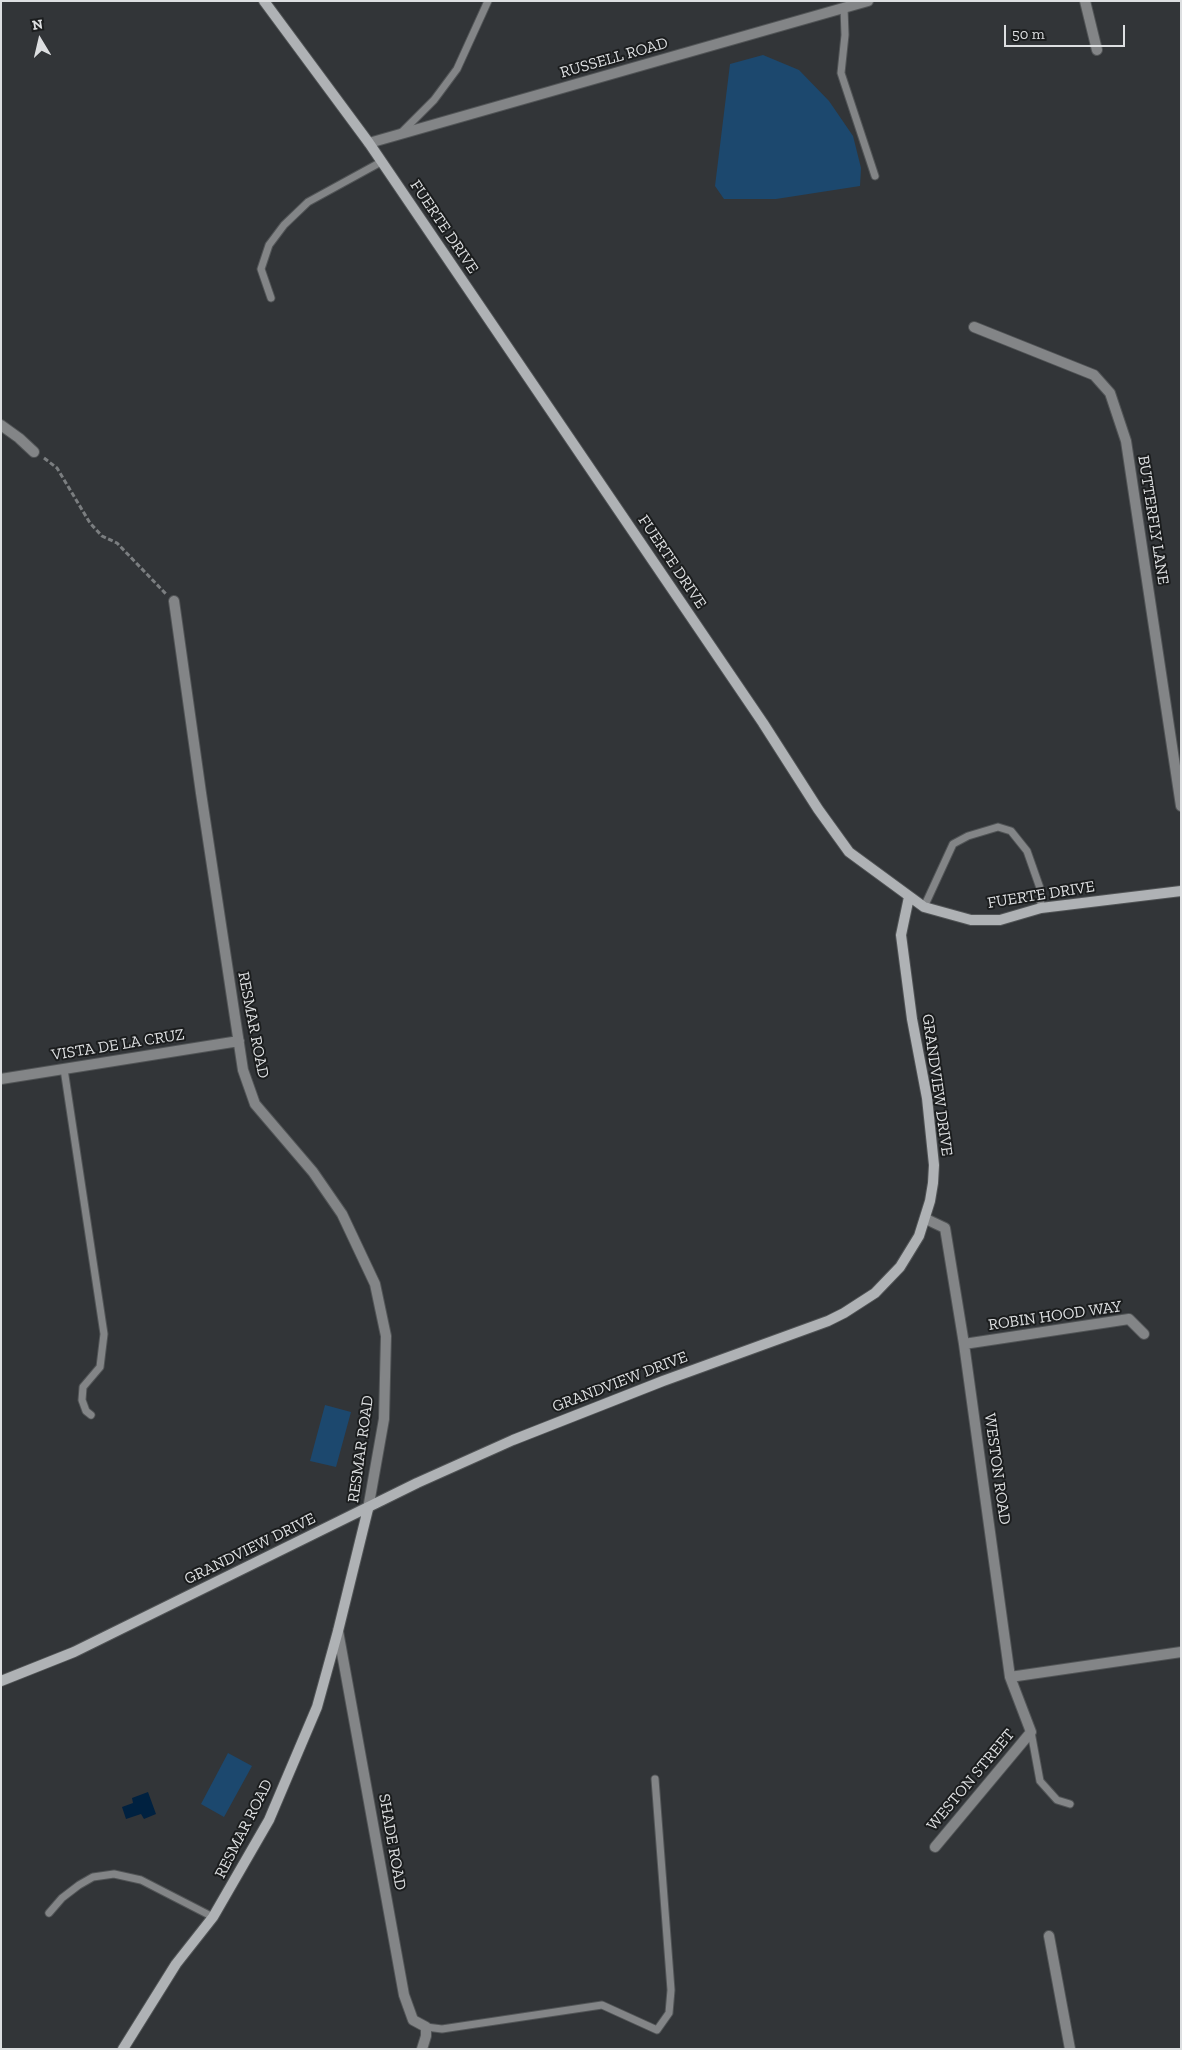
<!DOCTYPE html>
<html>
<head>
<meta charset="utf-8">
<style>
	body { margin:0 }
	#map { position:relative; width:1182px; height:2050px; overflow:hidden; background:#323538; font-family:"Zilla Slab",serif }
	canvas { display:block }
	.frame { position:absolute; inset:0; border:2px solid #dddfe1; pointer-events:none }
	.north { position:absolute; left:15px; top:15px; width:50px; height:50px; -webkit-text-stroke:4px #1b1d1e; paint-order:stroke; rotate:351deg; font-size:14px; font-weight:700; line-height:20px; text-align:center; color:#dddfe1 }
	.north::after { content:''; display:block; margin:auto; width:18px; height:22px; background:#dddfe1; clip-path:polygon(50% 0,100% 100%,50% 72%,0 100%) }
	.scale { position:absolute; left:1004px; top:25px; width:121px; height:22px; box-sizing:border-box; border:2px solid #dddfe1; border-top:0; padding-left:6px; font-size:15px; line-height:18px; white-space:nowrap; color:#dddfe1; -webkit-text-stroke:4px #1b1d1e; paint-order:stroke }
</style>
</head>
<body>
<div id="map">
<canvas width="1182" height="2050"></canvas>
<div class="frame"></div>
<div class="north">N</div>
<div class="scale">50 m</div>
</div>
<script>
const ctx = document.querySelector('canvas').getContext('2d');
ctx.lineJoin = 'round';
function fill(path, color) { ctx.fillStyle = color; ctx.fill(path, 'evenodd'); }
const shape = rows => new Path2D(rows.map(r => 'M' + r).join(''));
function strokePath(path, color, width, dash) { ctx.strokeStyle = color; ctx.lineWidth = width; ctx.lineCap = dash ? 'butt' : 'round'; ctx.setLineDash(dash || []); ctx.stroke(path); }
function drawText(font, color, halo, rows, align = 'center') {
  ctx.font = font + ' "Zilla Slab",serif'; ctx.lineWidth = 4; ctx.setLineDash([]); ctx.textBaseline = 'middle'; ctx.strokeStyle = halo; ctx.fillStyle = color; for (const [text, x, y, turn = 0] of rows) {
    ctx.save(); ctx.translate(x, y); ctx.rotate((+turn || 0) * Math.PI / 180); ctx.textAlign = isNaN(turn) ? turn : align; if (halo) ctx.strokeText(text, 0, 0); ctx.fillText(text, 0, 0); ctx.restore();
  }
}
fill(shape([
	[763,55,799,70,829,101,853,136,861,168,860,186,776,199,724,199,715,186,730,64],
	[325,1405,351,1412,336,1467,310,1461],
	[228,1753,252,1766,224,1817,201,1804]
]), '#1c486e');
fill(shape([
	[148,1792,156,1814,144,1819,141,1814,126,1819,122,1807,133,1803,132,1798]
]), '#002140');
const lane = shape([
	[844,8,845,35,841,73,875,176],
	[402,132,434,100,457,69,488,1],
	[271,298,261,269,269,245,284,225,308,202,381,162],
	[924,907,953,844,968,836,998,827,1011,831,1027,851,1040,888,1041,908],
	[64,1069,104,1334,100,1367,83,1387,82,1400,86,1411,91,1415],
	[1031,1732,1040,1781,1057,1800,1070,1804],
	[49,1913,62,1898,79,1885,93,1877,114,1874,141,1880,213,1917],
	[426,2027,442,2029,602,2005,657,2030,669,2013,671,1990,655,1779]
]);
const street = shape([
	[1085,1,1097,50],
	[369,143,868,1],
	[974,327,1094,375,1110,393,1126,441,1181,806],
	[1,425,19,438,34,452],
	[174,601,201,793,243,1070,255,1104,313,1172,342,1214,375,1284,386,1336,384,1419,368,1509],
	[1,1079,239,1041],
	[926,1219,945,1228,964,1344,1010,1677,1031,1732,935,1847],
	[964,1344,1129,1319,1144,1334],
	[338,1631,404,1995,413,2020,426,2027,426,2036,422,2049],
	[1010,1677,1181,1652],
	[1049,1936,1070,2049]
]);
const secondary = shape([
	[264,1,369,143,763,723,818,809,849,852,924,907,971,920,1000,920,1041,908,1181,891],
	[1,1681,74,1652,417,1483,513,1440,663,1381,828,1321,844,1313,875,1293,900,1267,919,1236,930,1201,933,1183,934,1165,927,1098,912,1019,901,935,909,897],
	[123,2049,176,1964,213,1917,269,1820,317,1707,338,1631,368,1509]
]);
strokePath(lane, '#515456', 9);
strokePath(street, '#515456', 12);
strokePath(secondary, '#515456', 12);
strokePath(shape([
	[44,458,57,468,90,523,102,536,117,543,166,594]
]), '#7b7e80', 3, [5, 2.5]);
strokePath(lane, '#838587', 7);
strokePath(street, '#838587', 10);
strokePath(secondary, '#afb2b5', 10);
drawText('16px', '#dddfe1', '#1b1d1e', [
	["RUSSELL ROAD",614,58,-16],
	["FUERTE DRIVE",444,227,56],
	["BUTTERFLY LANE",1153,520,81],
	["FUERTE DRIVE",672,562,56],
	["FUERTE DRIVE",1041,895,-9],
	["RESMAR ROAD",253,1025,79],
	["VISTA DE LA CRUZ",118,1045,-9],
	["GRANDVIEW DRIVE",937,1085,82],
	["ROBIN HOOD WAY",1055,1316,-8],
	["GRANDVIEW DRIVE",620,1382,-21],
	["RESMAR ROAD",361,1449,-82],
	["WESTON ROAD",997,1469,82],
	["GRANDVIEW DRIVE",250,1549,-26],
	["WESTON STREET",971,1780,-50],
	["RESMAR ROAD",244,1829,-63],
	["SHADE ROAD",392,1842,80]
]);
</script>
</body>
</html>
